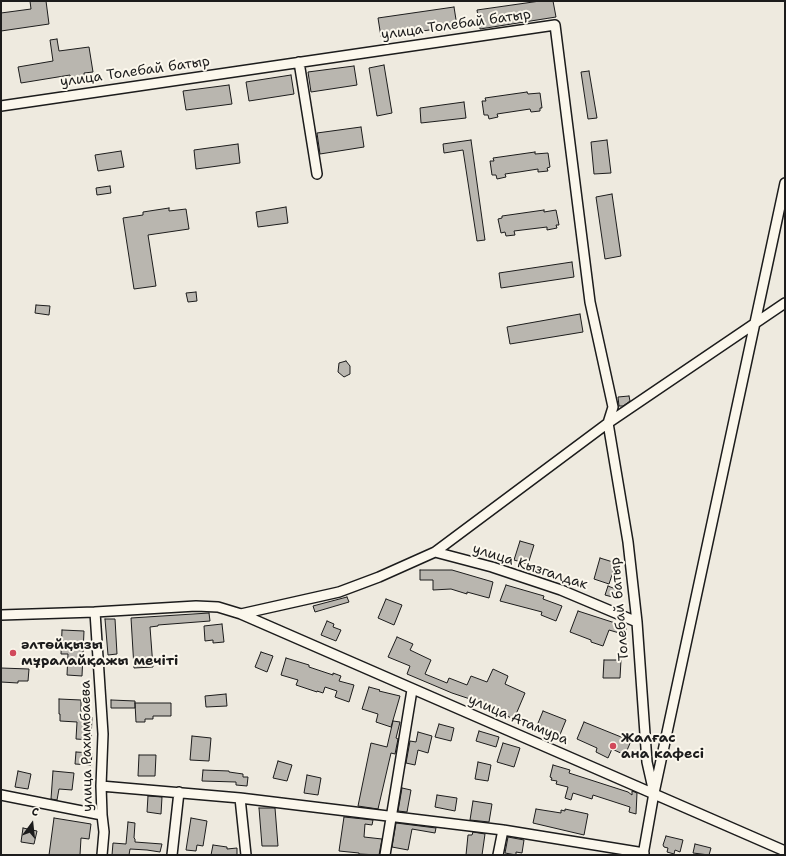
<!DOCTYPE html>
<html>
<head>
<meta charset="utf-8">
<style>
	body { margin:0 }
	#map { position:relative; width:786px; height:856px; overflow:hidden; background:#eeeadf; font-family:"Shantell Sans",sans-serif }
	canvas { display:block }
	.frame { position:absolute; inset:0; border:2px solid #1c1c1c; pointer-events:none }
	.north { position:absolute; left:12px; top:804px; width:40px; height:40px; -webkit-text-stroke:3px #fbf7ec; paint-order:stroke; rotate:15deg; font-size:11px; font-weight:700; line-height:16px; text-align:center; color:#1c1c1c }
	.north::after { content:''; display:block; margin:auto; width:14px; height:18px; background:#1c1c1c; clip-path:polygon(50% 0,100% 100%,50% 72%,0 100%) }
</style>
</head>
<body>
<div id="map">
<canvas width="786" height="856"></canvas>
<div class="frame"></div>
<div class="north">С</div>
</div>
<script>
const ctx = document.querySelector('canvas').getContext('2d');
ctx.lineJoin = 'round';
function fill(path, color) { ctx.fillStyle = color; ctx.fill(path, 'evenodd'); }
const shape = rows => new Path2D(rows.map(r => 'M' + r).join(''));
function strokePath(path, color, width, dash) { ctx.strokeStyle = color; ctx.lineWidth = width; ctx.lineCap = dash ? 'butt' : 'round'; ctx.setLineDash(dash || []); ctx.stroke(path); }
function drawText(font, color, halo, rows, align = 'center') {
  ctx.font = font + ' "Shantell Sans",sans-serif'; ctx.lineWidth = 4; ctx.setLineDash([]); ctx.textBaseline = 'middle'; ctx.strokeStyle = halo; ctx.fillStyle = color; for (const [text, x, y, turn = 0] of rows) {
    ctx.save(); ctx.translate(x, y); ctx.rotate((+turn || 0) * Math.PI / 180); ctx.textAlign = isNaN(turn) ? turn : align; if (halo) ctx.strokeText(text, 0, 0); ctx.fillText(text, 0, 0); ctx.restore();
  }
}
const building = shape([
	[30,1,46,1,49,24,1,31,1,13,31,9,30,1],
	[540,1,553,1,556,17,480,29,477,10,540,1],
	[454,7,457,26,381,37,378,18,454,7],
	[57,39,59,51,89,47,93,72,84,73,85,80,71,83,70,75,21,83,18,67,53,61,50,40,57,39],
	[384,65,392,113,377,116,369,68,384,65],
	[354,66,357,85,311,92,308,72,354,66],
	[589,71,597,118,588,119,581,72,589,71],
	[291,75,294,94,249,101,246,82,291,75],
	[229,85,232,104,186,110,183,91,229,85],
	[527,92,528,94,540,93,542,108,540,108,540,111,531,112,530,109,497,114,498,117,489,119,488,115,484,115,482,101,486,101,485,98,527,92],
	[464,102,466,118,421,123,420,108,464,102],
	[361,127,364,147,320,154,317,133,361,127],
	[471,140,485,240,477,241,463,150,444,153,443,144,471,140],
	[607,140,611,173,594,174,591,142,607,140],
	[238,144,240,163,196,169,194,150,238,144],
	[121,151,124,167,98,171,95,155,121,151],
	[535,152,535,154,548,153,550,167,547,168,548,171,538,172,538,169,519,172,505,174,506,177,497,179,496,175,492,175,490,161,494,161,493,158,535,152],
	[110,186,111,193,97,195,96,188,110,186],
	[612,194,621,256,605,259,596,197,612,194],
	[286,207,288,223,258,227,256,212,286,207],
	[169,208,169,211,186,209,189,229,148,235,156,286,134,289,123,218,143,215,143,212,169,208],
	[544,210,544,212,556,210,559,225,556,225,557,228,547,230,547,227,514,231,515,235,506,236,505,232,501,233,498,219,502,218,502,216,544,210],
	[572,262,574,277,501,288,499,273,572,262],
	[196,292,197,301,188,302,186,293,196,292],
	[36,305,50,306,49,315,35,313,36,305],
	[580,314,583,332,510,344,507,327,580,314],
	[346,361,350,366,350,374,344,377,338,372,339,363,346,361],
	[629,396,630,401,623,406,619,406,618,397,629,396],
	[520,541,534,545,528,564,514,560,520,541],
	[600,558,616,563,609,584,594,579,600,558],
	[420,570,452,570,493,582,489,598,467,592,467,594,451,589,433,590,433,580,420,580,420,570],
	[506,585,544,596,543,599,562,606,556,621,541,615,542,612,500,601,506,585],
	[608,586,618,590,616,598,605,595,608,586],
	[347,597,349,602,315,612,313,606,347,597],
	[386,599,402,605,394,625,378,618,386,599],
	[578,611,612,622,626,624,626,635,609,630,603,646,591,642,591,640,570,632,578,611],
	[209,613,210,621,158,625,158,626,150,627,153,667,134,668,131,618,209,613],
	[105,619,115,619,117,654,108,655,105,619],
	[327,621,334,624,333,627,341,630,336,641,321,635,327,621],
	[222,624,224,642,213,643,213,640,205,641,204,626,222,624],
	[62,630,84,631,82,676,67,675,68,654,61,654,62,630],
	[397,637,413,644,410,650,431,660,425,674,447,683,449,678,467,685,471,676,487,682,493,669,508,676,505,684,525,693,514,719,478,704,479,702,452,693,407,674,410,666,388,657,397,637],
	[261,652,273,656,267,672,255,667,261,652],
	[286,658,309,665,309,667,333,675,333,673,341,676,339,681,354,685,349,702,335,697,337,691,325,687,323,693,317,691,317,692,296,685,298,680,281,675,286,658],
	[604,660,621,660,620,678,603,678,604,660],
	[1,668,29,669,28,681,18,681,18,683,1,682,1,668],
	[369,687,380,690,379,691,400,696,391,727,376,722,378,714,362,709,369,687],
	[226,694,227,706,206,707,205,696,226,694],
	[59,699,81,700,81,717,92,717,91,740,76,739,77,722,60,721,60,714,59,714,59,699],
	[111,700,135,701,135,708,111,708,111,700],
	[135,703,171,703,171,716,153,716,153,719,145,719,145,722,136,722,135,703],
	[543,711,566,720,559,737,556,737,536,728,543,711],
	[393,721,400,722,396,738,398,739,395,754,391,753,378,809,358,806,371,743,387,747,393,721],
	[584,722,631,741,625,755,612,749,608,758,596,752,597,748,577,739,584,722],
	[439,724,454,728,451,741,435,737,439,724],
	[479,731,499,737,496,747,476,741,479,731],
	[418,732,432,736,428,753,418,750,415,765,406,763,410,741,416,742,418,732],
	[192,736,211,738,209,761,190,760,192,736],
	[503,743,520,748,514,767,497,762,503,743],
	[76,752,92,753,91,765,75,764,76,752],
	[139,755,156,755,155,776,138,776,139,755],
	[278,761,292,765,287,781,273,778,278,761],
	[478,762,491,765,488,781,475,779,478,762],
	[553,765,570,770,569,773,628,792,632,795,632,791,637,793,636,814,629,812,630,807,593,795,592,799,573,793,571,800,565,798,568,787,556,784,557,781,551,780,552,778,550,777,553,765],
	[203,770,229,771,229,772,243,774,243,777,248,777,247,786,236,785,236,782,202,781,203,770],
	[18,771,31,774,28,789,15,787,18,771],
	[53,771,74,773,72,790,59,789,57,800,51,799,53,771],
	[307,775,321,778,318,795,304,793,307,775],
	[402,788,411,790,407,812,398,811,402,788],
	[437,795,457,798,455,811,435,807,437,795],
	[148,796,162,797,161,814,147,812,148,796],
	[473,801,492,804,489,822,470,820,473,801],
	[259,808,275,808,278,846,262,846,259,808],
	[536,809,561,813,561,810,565,811,565,809,588,814,584,835,533,823,536,809],
	[344,817,373,820,372,825,365,824,364,837,382,839,379,855,359,854,359,853,339,851,344,817],
	[54,818,91,824,89,839,81,838,80,855,49,855,54,818],
	[191,818,207,821,203,846,197,845,196,851,186,850,191,818],
	[128,822,135,823,134,838,135,839,135,842,162,844,160,852,147,850,130,849,129,855,112,855,113,843,126,844,128,822],
	[396,823,436,828,435,833,412,829,408,850,392,847,396,823],
	[23,828,37,831,34,844,21,842,23,828],
	[473,832,485,834,482,855,466,855,468,835,472,835,473,832],
	[666,836,683,840,680,852,675,850,674,854,667,852,668,848,664,847,663,845,666,836],
	[508,837,524,840,522,853,516,852,516,855,505,853,508,837],
	[695,844,711,848,709,855,693,853,695,844],
	[213,845,227,847,227,849,237,848,237,855,211,855,213,845]
]);
fill(building, '#b9b6af');
strokePath(building, '#1c1c1c', 1);
const minor = shape([
	[299,62,317,174],
	[1,106,555,25,590,302,613,407,608,423,628,542,637,622,647,762,654,793],
	[435,552,492,567,561,590,637,622],
	[95,612,103,734,101,786,102,815,104,832,102,855],
	[241,614,785,851],
	[1,615,95,612,196,606,218,607,241,614,339,592,379,577,435,552,608,423,785,303],
	[101,786,240,798,503,830,644,853],
	[1,795,102,815],
	[240,798,246,855],
	[172,855,179,792],
	[385,855,412,690],
	[498,855,503,830],
	[643,855,654,793,785,183]
]);
strokePath(minor, '#1c1c1c', 12);
strokePath(minor, '#fbf7ec', 9);
for (const [x, y, r, color] of [
	[13,653,4,"#d1495b"],
	[613,746,4,"#d1495b"]
]) { const dot = new Path2D(); dot.arc(x, y, r, 0, 2 * Math.PI); ctx.fillStyle = color; ctx.fill(dot); strokePath(dot, '#fbf7ec', 1.5); }
drawText('14px', '#1c1c1c', '#fbf7ec', [
	["улица Толебай батыр",456,25,-8],
	["улица Толебай батыр",135,72,-8],
	["улица Кызгалдак",530,567,18],
	["Толебай батыр",620,609,-95],
	["улица Атамура",518,720,23],
	["улица Рахимбаева",87,746,-91]
]);
drawText('bold 14px', '#1c1c1c', '#fbf7ec', [
	["әлтөйқызы",21,645],
	["мұралайқажы мечіті",21,661],
	["Жалғас",621,738],
	["ана кафесі",621,754]
], 'left');
</script>
</body>
</html>
